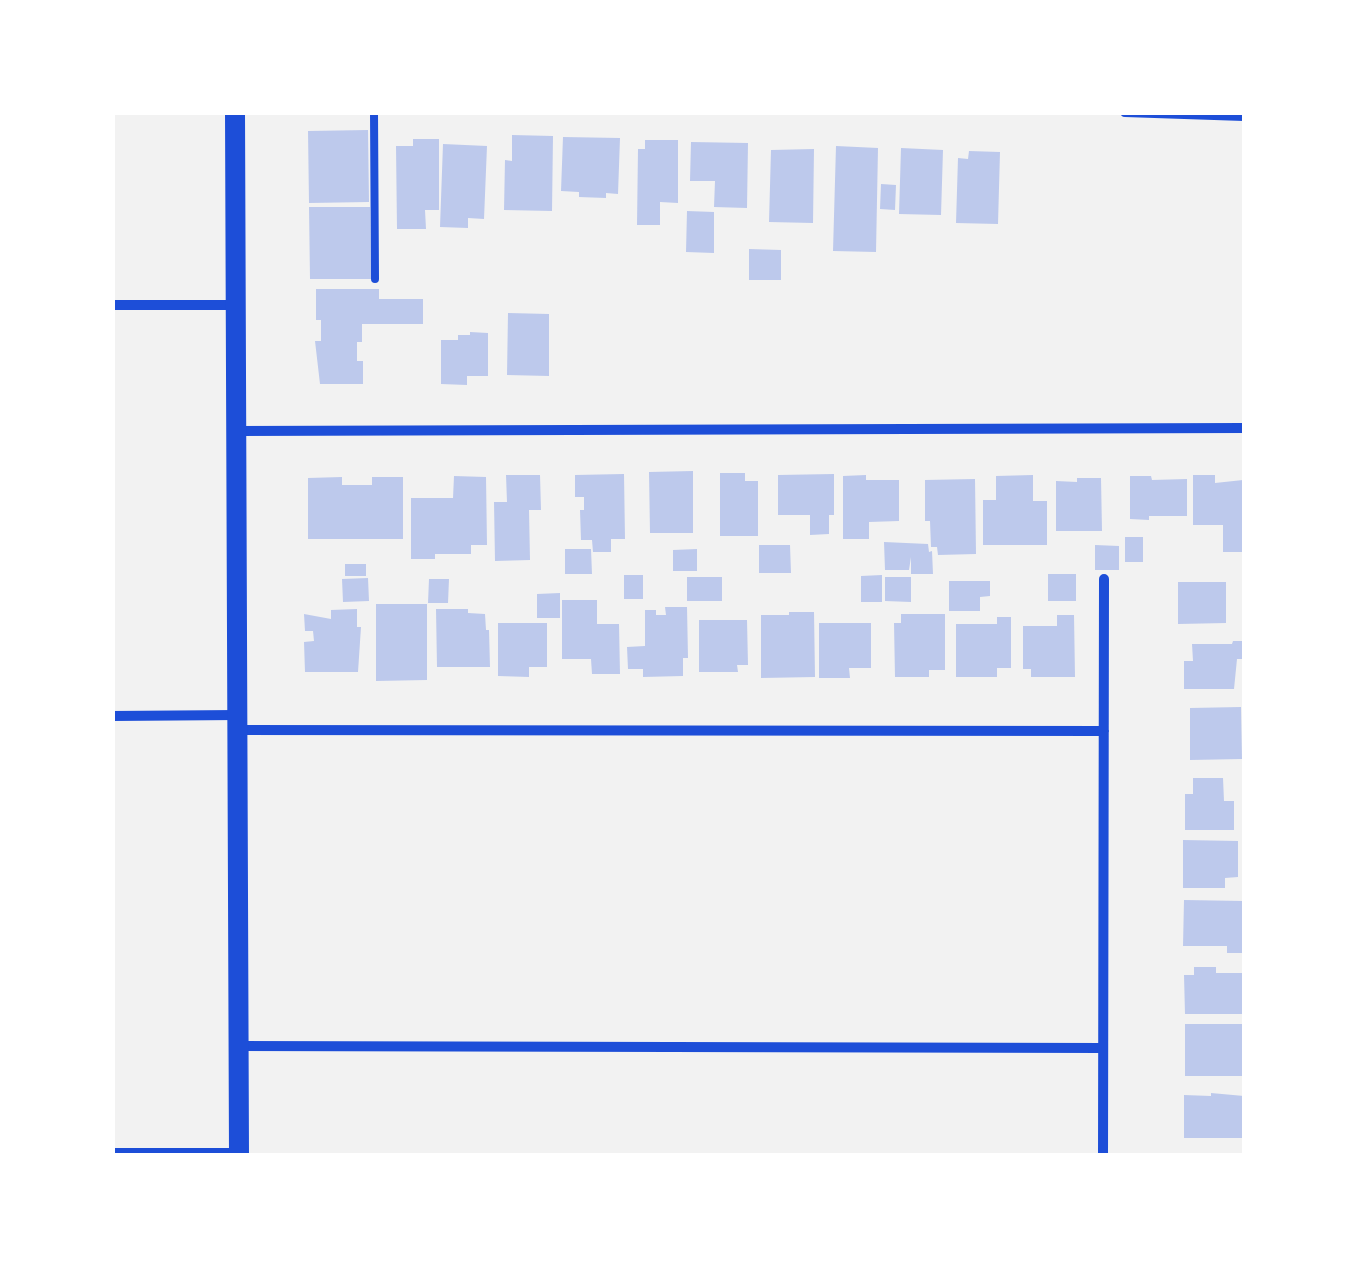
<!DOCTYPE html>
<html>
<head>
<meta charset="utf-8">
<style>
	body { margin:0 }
	#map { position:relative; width:1357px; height:1268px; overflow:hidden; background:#f2f2f2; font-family:Montserrat,sans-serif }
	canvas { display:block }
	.frame { position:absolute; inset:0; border:115px solid #fff; pointer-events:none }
</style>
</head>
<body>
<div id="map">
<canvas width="1357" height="1268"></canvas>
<div class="frame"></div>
</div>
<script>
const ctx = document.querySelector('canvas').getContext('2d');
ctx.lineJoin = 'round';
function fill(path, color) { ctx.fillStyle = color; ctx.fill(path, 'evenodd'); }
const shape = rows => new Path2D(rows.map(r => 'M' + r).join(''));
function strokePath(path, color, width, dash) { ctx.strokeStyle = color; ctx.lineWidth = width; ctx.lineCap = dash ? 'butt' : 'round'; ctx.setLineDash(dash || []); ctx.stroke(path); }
fill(shape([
	[368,130,369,202,309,203,308,131],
	[512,135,553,136,552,211,504,210,505,160,512,161],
	[563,137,620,138,618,194,606,193,606,198,579,197,579,192,561,191],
	[413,139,439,139,439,210,425,210,426,229,397,229,396,146,413,146],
	[645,140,678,140,678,203,660,202,660,225,637,225,638,149,645,149],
	[691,142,748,143,747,208,714,207,715,181,690,181],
	[443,144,487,146,484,219,468,218,468,228,440,227],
	[836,146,878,148,876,252,833,251],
	[901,148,943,150,941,215,899,214],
	[814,149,813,223,769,222,771,150],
	[969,151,1000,152,998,224,956,223,958,158,968,159],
	[881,184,896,185,895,210,880,209],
	[309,207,370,207,371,279,310,279],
	[687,211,714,212,714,253,686,252],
	[749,249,781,250,781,280,749,280],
	[316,289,379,289,379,299,423,299,423,324,362,324,362,342,357,342,357,361,363,361,363,384,320,384,315,341,321,341,321,320,316,320],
	[508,313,549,314,549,376,507,375],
	[470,332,488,333,488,376,467,376,467,385,441,384,441,340,458,340,458,335,470,335],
	[693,471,693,533,650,533,649,472],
	[720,473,745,473,745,481,758,481,758,536,720,536],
	[624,474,625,539,611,539,611,552,593,552,592,540,581,540,580,510,584,510,584,497,575,497,575,475],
	[834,474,834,515,829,515,829,534,810,535,810,515,778,515,778,475],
	[506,475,540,475,541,510,529,510,530,560,495,561,494,502,507,502],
	[866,475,866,480,899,480,899,521,869,522,869,539,843,539,843,476],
	[1033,475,1033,501,1047,501,1047,545,983,545,983,500,996,500,996,476],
	[1193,475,1215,475,1215,483,1243,480,1244,552,1223,552,1223,525,1193,525],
	[454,476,486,477,487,545,471,545,471,554,435,554,435,559,411,559,411,498,453,498],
	[1130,476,1151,476,1152,480,1187,479,1187,516,1149,516,1149,520,1130,519],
	[342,477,342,485,372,485,372,477,403,477,403,539,308,539,308,478],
	[1077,478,1101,478,1102,531,1056,531,1056,481,1077,482],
	[975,479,976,554,938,555,937,547,931,547,930,521,925,521,925,480],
	[1125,537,1143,537,1143,562,1125,562],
	[884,542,928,544,929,552,932,551,933,574,911,574,911,557,909,570,885,570],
	[759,545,790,545,791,573,759,573],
	[1095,545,1119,546,1119,570,1095,570],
	[565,549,591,549,592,574,565,574],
	[697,549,697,571,673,571,673,550],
	[345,564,366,564,366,576,345,576],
	[1048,574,1076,574,1076,601,1048,601],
	[624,575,643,575,643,599,624,599],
	[882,575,882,602,861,602,861,576],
	[687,577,722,577,722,601,687,601],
	[885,577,911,577,911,602,885,601],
	[368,578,369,601,343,602,342,579],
	[429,579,449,579,448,603,428,603],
	[949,581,990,581,990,596,980,597,980,611,949,611],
	[1178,582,1226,582,1226,623,1178,624],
	[560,593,560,618,537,618,537,594],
	[562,600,597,600,597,624,619,624,620,674,592,674,591,659,562,659],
	[376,604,427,604,427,680,376,681],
	[665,607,687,607,688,658,683,658,683,676,643,677,643,669,628,669,627,647,645,646,645,610,656,610,656,615,666,615],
	[357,609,357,627,361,627,358,672,305,672,304,642,314,641,313,631,305,631,304,614,331,619,331,610],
	[436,609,468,609,468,613,485,614,486,630,489,630,490,667,437,667],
	[789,612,814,612,815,677,761,678,761,615,789,615],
	[901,614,945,614,945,670,929,670,929,677,895,677,894,623,901,623],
	[1057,615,1074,615,1075,677,1031,677,1031,669,1023,669,1023,626,1057,626],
	[997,617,1011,617,1011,668,997,668,997,677,956,677,956,624,997,624],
	[699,620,747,620,748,665,737,665,738,672,699,672],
	[498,623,547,623,547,667,529,667,529,677,498,676],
	[819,623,871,623,871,668,849,668,850,678,819,678],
	[1233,641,1244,641,1244,659,1237,659,1234,689,1184,689,1184,661,1193,661,1192,644,1232,644],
	[1241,707,1242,759,1190,760,1190,708],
	[1193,778,1223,778,1224,801,1234,801,1234,830,1185,830,1185,794,1193,794],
	[1183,840,1238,841,1238,877,1225,878,1225,888,1183,888],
	[1184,900,1244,901,1244,953,1227,953,1227,946,1183,946],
	[1194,967,1216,967,1216,973,1244,973,1244,1014,1185,1014,1184,975,1194,975],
	[1185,1024,1244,1024,1244,1076,1185,1076],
	[1211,1093,1244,1096,1244,1138,1184,1138,1184,1095,1211,1096]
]), '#bdc9ec');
strokePath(shape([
	[374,112,375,279]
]), '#1d4ed8', 8);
strokePath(shape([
	[1125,112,1244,116],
	[112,305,235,305],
	[237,431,1244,428],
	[112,716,238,715],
	[239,730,1104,731],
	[239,1046,1103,1048],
	[112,1153,238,1153],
	[1103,1156,1104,579]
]), '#1d4ed8', 10);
strokePath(shape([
	[235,112,239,1156]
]), '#1d4ed8', 20);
</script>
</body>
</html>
